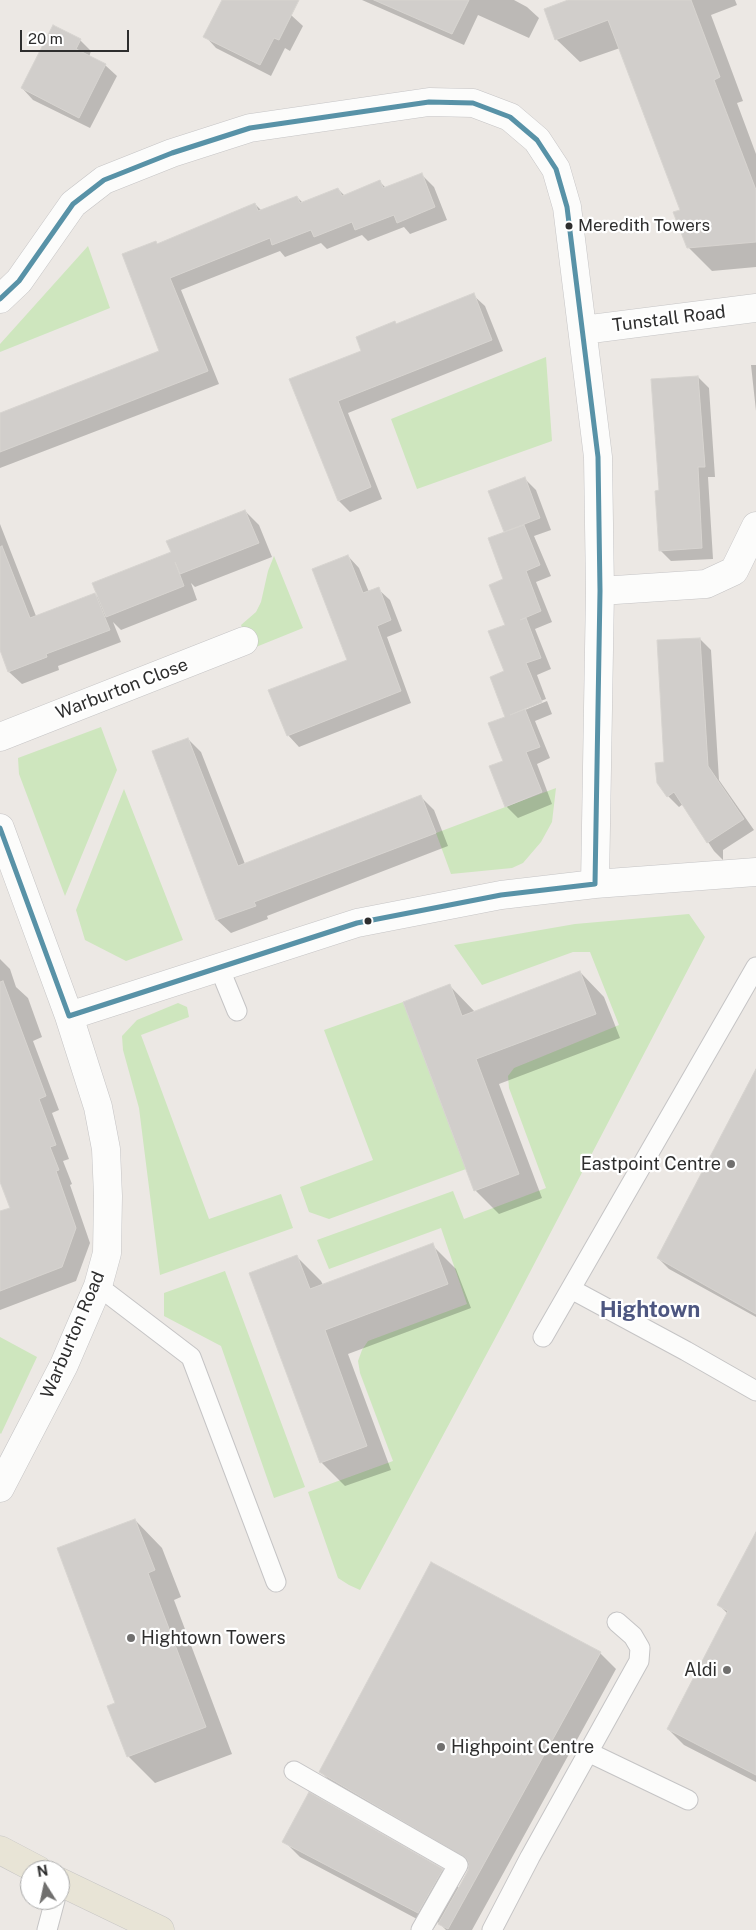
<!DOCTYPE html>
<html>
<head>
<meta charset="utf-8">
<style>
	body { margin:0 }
	#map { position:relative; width:756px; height:1930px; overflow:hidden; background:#ece8e4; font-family:"Public Sans",sans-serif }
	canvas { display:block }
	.north { position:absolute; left:20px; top:1860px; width:50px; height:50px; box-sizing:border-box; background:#fff; border:1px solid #ababab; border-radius:50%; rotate:350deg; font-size:14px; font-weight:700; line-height:20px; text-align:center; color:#2e2e2e }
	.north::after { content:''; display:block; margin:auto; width:18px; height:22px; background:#706f6e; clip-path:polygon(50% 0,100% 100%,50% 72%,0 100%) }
	.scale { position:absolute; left:20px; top:30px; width:109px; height:22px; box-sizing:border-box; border:2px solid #2e2e2e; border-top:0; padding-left:6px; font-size:15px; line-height:18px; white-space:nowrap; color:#2e2e2e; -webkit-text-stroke:4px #fff; paint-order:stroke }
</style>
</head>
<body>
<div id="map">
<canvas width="756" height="1930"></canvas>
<div class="north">N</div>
<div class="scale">20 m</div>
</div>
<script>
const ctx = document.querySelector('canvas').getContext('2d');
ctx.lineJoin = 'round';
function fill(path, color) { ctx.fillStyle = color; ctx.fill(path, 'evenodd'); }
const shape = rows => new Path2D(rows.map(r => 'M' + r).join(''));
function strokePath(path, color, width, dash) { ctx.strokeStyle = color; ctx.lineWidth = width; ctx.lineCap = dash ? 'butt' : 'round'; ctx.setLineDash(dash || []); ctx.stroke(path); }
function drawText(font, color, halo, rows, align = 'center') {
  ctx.font = font + ' "Public Sans",sans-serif'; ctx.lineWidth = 4.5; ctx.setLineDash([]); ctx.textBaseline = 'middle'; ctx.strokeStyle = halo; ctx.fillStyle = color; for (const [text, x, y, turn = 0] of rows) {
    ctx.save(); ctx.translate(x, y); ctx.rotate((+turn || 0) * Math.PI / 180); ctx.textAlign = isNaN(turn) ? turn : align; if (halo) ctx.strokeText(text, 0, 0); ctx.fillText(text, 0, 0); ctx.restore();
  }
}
fill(shape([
	[88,246,110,308,0,352,0,344],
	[546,357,552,441,417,489,391,419],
	[274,556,303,628,251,649,241,625,256,612,261,602,268,571],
	[101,727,117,770,65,896,19,774,18,758],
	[556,788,552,822,541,842,523,863,512,868,451,874,436,833],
	[124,789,183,940,126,961,85,940,76,910],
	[689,914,705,937,506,1318,360,1590,349,1585,338,1578,308,1492,393,1461,360,1373,358,1361,362,1350,368,1341,467,1304,441,1228,329,1269,317,1240,453,1191,464,1219,546,1188,509,1088,508,1076,514,1068,619,1025,590,952,573,952,482,985,454,945,575,924],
	[403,1002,466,1169,329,1219,309,1212,300,1187,373,1160,324,1030],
	[178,1003,187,1007,189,1017,141,1035,209,1219,281,1194,293,1228,160,1275,139,1108,123,1050,122,1036,137,1020],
	[225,1271,305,1487,274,1498,221,1346,164,1316,164,1293],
	[0,1337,37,1357,1,1434,0,1433]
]), '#cee6be');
fill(shape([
	[223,0,269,0,291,15,303,26,290,51,285,48,271,76,216,48,205,36],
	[362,0,514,0,527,7,539,18,529,38,478,15,464,45],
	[572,0,735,0,737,5,711,15,743,101,737,103,756,154,756,267,712,271,688,247,681,210,620,48,580,62,556,39],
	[80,40,91,51,89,57,105,65,117,76,90,128,33,100,22,88],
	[421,174,434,187,447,220,410,234,404,227,368,241,362,235,327,249,321,243,285,257,280,251,181,290,219,384,0,468,0,414,161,352,155,242,158,245,255,204,262,211,297,197,303,203,338,189,345,196,380,182,386,188],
	[473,295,485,306,503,351,348,413,382,499,350,512,339,501,290,380,362,351,395,323,397,325],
	[751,365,756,365,756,411],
	[698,377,709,388,715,477,708,477,713,559,671,561,660,550,660,492],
	[525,479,536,490,551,530,534,536,551,576,536,582,552,622,535,629,551,669,537,675,546,699,510,713,510,716,547,701,552,714,535,721,550,758,537,764,552,804,518,818,506,806,504,761,506,717,506,533,505,531],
	[245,511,259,525,272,557,195,587,191,583,197,600,121,630,113,622,121,642,58,666,59,670,22,684,9,672,0,647,0,524,36,616,95,594,100,599,173,553],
	[348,556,359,568,369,592,378,589,390,600,402,631,387,637,411,703,299,747,288,735,348,661],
	[700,639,711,650,719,780,754,830,723,850,723,860,714,851,683,804,679,807,668,796,665,763],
	[188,739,201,752,245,864,421,797,434,810,448,846,267,916,268,919,231,933,217,920,153,752],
	[0,959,10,969,16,987,28,998,42,1037,33,1041,59,1110,52,1113,69,1159,63,1161,72,1184,70,1185,90,1243,76,1281,0,1310,0,1213,11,1208,0,1178],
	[580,972,604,997,620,1038,499,1084,542,1198,499,1214,475,1190,450,986,475,1012],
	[756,1072,756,1317,669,1269,658,1258],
	[432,1245,456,1269,471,1308,348,1354,391,1470,345,1486,321,1462,297,1257,321,1281,323,1285],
	[135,1520,162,1548,181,1597,174,1600,232,1754,155,1783,128,1756,117,1704],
	[756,1573,756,1782,684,1745,668,1729,728,1614,719,1605],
	[600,1653,616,1669,472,1930,446,1930,438,1922,434,1928,300,1857,284,1841,442,1870,459,1888,470,1866,337,1788,321,1772]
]), '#0003');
const building = shape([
	[222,0,299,0,279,40,274,38,260,65,203,37,222,0],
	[374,0,469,0,452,34,374,0],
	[568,0,691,0,720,77,714,80,756,190,756,242,687,248,673,212,680,210,608,20,555,40,544,9,568,0],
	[53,25,81,39,76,49,106,64,79,118,21,88,53,25],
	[422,173,435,207,397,223,394,215,355,230,352,222,314,237,311,230,272,245,270,238,170,278,208,371,0,452,0,413,159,351,122,254,156,241,157,244,255,203,258,211,297,196,300,203,338,188,342,196,380,180,383,188,422,173],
	[474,293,492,340,338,401,371,487,338,501,289,379,361,351,356,337,395,321,396,324,474,293],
	[698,376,705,467,698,467,702,548,659,551,655,491,659,490,651,379,698,376],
	[525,477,540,518,504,532,488,491,525,477],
	[245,510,259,543,180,574,175,562,184,586,106,617,92,583,171,552,166,541,245,510],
	[524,525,540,565,526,571,541,611,520,620,526,618,541,658,526,663,542,702,510,715,525,709,540,747,526,752,542,792,505,807,489,766,503,761,488,723,505,717,490,677,504,671,488,631,505,625,489,585,503,579,488,538,524,525],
	[2,546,30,618,95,593,110,630,46,654,47,657,8,672,0,650,0,547,2,546],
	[348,555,363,593,379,587,391,620,377,626,401,691,287,736,268,690,347,660,312,569,348,555],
	[700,638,708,766,744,819,707,843,674,792,667,797,657,783,655,763,664,762,657,640,700,638],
	[188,738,238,866,421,795,436,833,254,902,256,906,216,920,152,751,188,738],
	[580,971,596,1014,476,1059,519,1174,474,1191,403,1002,450,984,462,1016,580,971],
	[3,981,46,1096,39,1099,56,1145,50,1147,59,1170,56,1171,76,1228,62,1267,0,1291,0,1211,10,1208,0,1182,0,982,3,981],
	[756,1069,756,1314,657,1258,756,1069],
	[433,1243,448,1284,325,1330,367,1446,320,1463,249,1273,297,1255,310,1289,433,1243],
	[135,1519,155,1570,148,1573,206,1727,127,1757,107,1706,115,1703,57,1548,135,1519],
	[756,1532,756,1775,667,1729,728,1611,717,1605,756,1532],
	[431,1562,601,1652,448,1929,438,1924,468,1871,469,1864,467,1859,319,1772,431,1562],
	[309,1792,443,1869,418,1913,282,1842,309,1792]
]);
fill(building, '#d1cecb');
strokePath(building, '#d7d4d0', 1);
const service = shape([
	[219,967,237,1011],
	[98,1286,191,1357,276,1582],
	[571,1289,686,1351,756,1391],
	[543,1337,756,967],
	[588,1752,688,1800],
	[294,1771,458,1865,421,1930],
	[47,1930,55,1900],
	[492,1930,530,1857,639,1661,640,1648,633,1636,617,1622]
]);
const minor = shape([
	[0,299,19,281,73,204,104,180,172,153,250,128,429,102,473,103,510,117,537,140,556,169,567,207,598,457,600,591,595,884],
	[583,330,756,308],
	[600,591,706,584,734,571,756,526],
	[0,737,244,641],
	[0,828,69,1016,98,1107,106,1149,108,1196,107,1253,98,1286,64,1365,0,1488],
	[69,1016,357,923,501,895,595,884,756,872]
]);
const primary = shape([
	[0,1850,38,1870],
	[60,1882,160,1930]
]);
strokePath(service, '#c5c4c5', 21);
strokePath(minor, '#c5c4c5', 29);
strokePath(primary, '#c6c5c4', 29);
strokePath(service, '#fcfcfb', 19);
strokePath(minor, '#fcfcfb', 28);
strokePath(primary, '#e8e4d6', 28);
strokePath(shape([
	[0,299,19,281,73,204,104,180,172,153,250,128,429,102,473,103,510,117,537,140,556,169,567,207,598,457,600,591,595,884],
	[0,828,69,1016],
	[69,1016,357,923,501,895,595,884]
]), '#5892a7', 5);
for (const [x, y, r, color] of [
	[569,226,4.5,"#2e2e2e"],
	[368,921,4.5,"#2e2e2e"],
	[731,1164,5,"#706f6e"],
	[131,1638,5,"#706f6e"],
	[727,1670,5,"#706f6e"],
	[441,1747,5,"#706f6e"]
]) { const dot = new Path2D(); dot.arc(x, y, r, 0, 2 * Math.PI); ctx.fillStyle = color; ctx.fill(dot); strokePath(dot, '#fff', 2); }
drawText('17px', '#2e2e2e', '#fff', [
	["Meredith Towers",578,226]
], 'left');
drawText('18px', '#2e2e2e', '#fff', [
	["Tunstall Road",669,319,-7],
	["Warburton Close",122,689,-21],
	["Warburton Road",73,1335,-67]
]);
drawText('18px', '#2e2e2e', '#fff', [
	["Eastpoint Centre",721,1164],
	["Hightown Towers",141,1638,"left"],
	["Aldi",717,1670],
	["Highpoint Centre",451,1747,"left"]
], 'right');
drawText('bold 22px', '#4d5680', '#fff', [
	["Hightown",650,1310]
]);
</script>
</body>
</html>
